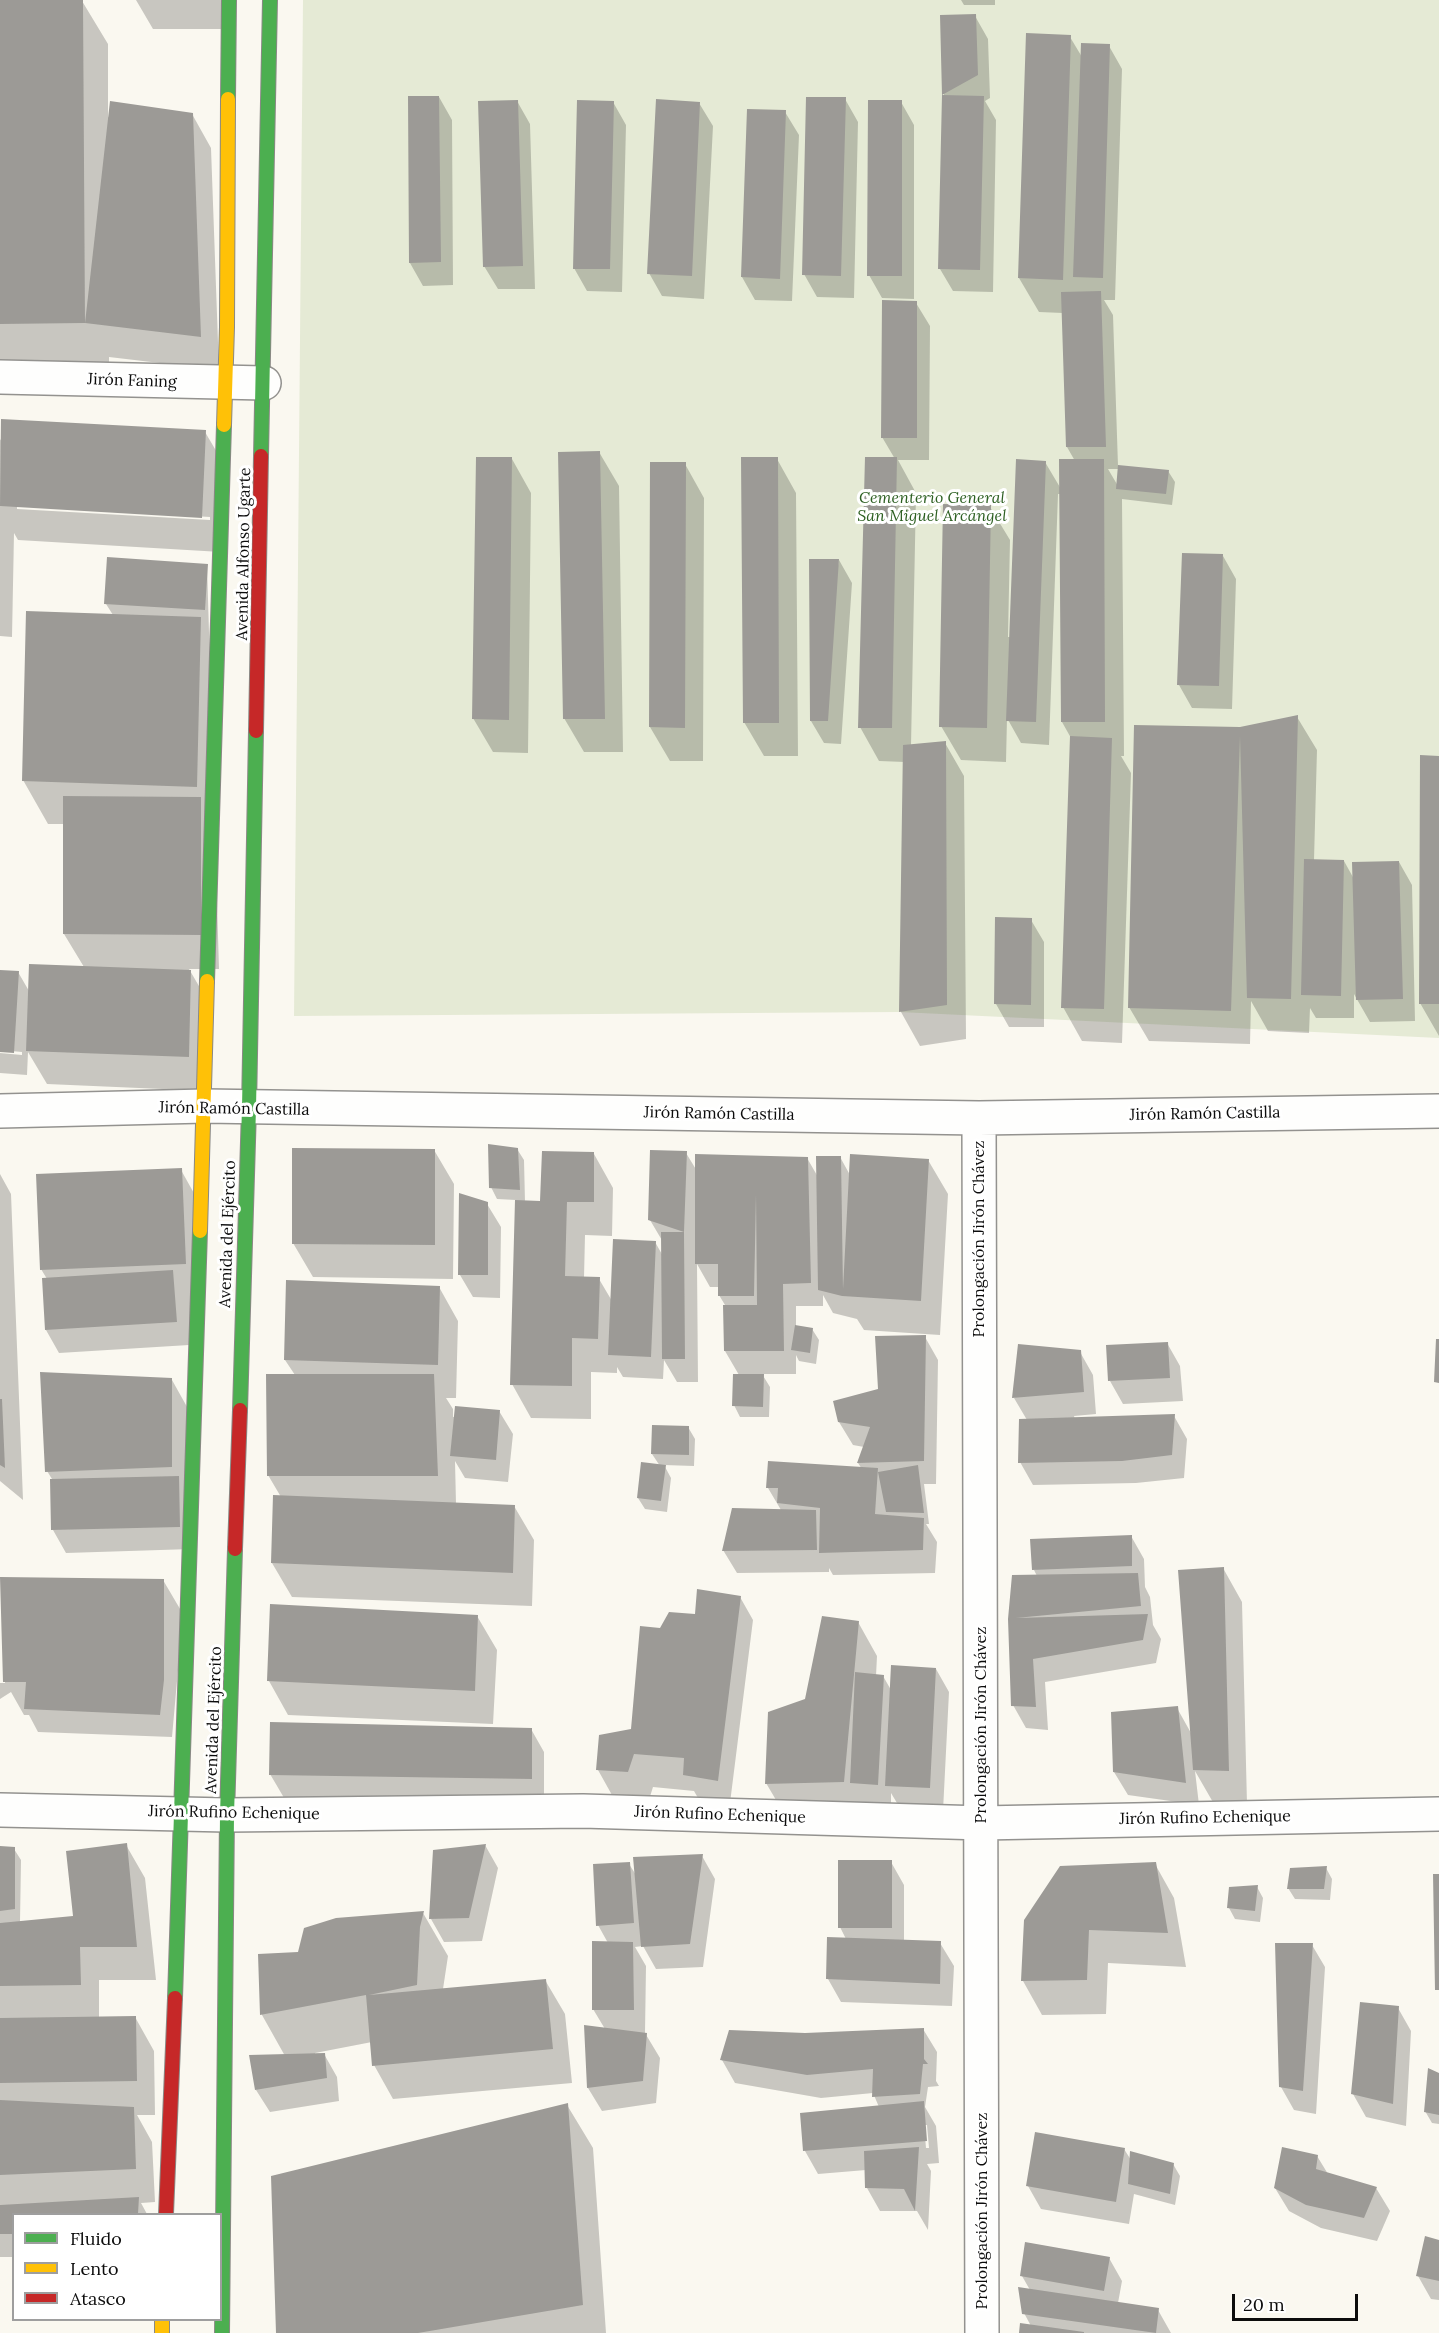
<!DOCTYPE html>
<html>
<head>
<meta charset="utf-8">
<style>
	body { margin:0 }
	#map { position:relative; width:1439px; height:2333px; overflow:hidden; background:#faf8f0; font-family:Lora,serif }
	canvas { display:block }
	.legend { position:absolute; left:12px; top:2213px; width:210px; height:108px; box-sizing:border-box; background:#fff; border:2px solid #9e9e9e; margin:0; padding:8px 10px; list-style:none; font-size:18px; color:#0c0c0c }
	.legend li { display:flex; align-items:center; gap:12px; height:30px }
	.legend b { width:30px; border:2px solid #9e9e9e }
	.scale { position:absolute; left:1232px; top:2294px; width:126px; height:27px; box-sizing:border-box; border:3px solid #0c0c0c; border-top:0; padding-left:8px; font-size:18px; line-height:21px; white-space:nowrap; color:#0c0c0c; -webkit-text-stroke:4px #fff; paint-order:stroke }
</style>
</head>
<body>
<div id="map">
<canvas width="1439" height="2333"></canvas>
<ul class="legend">
<li><b style="height:8px;background:#4caf50"></b>Fluido</li>
<li><b style="height:8px;background:#ffc107"></b>Lento</li>
<li><b style="height:8px;background:#c62828"></b>Atasco</li>
</ul>
<div class="scale">20 m</div>
</div>
<script>
const ctx = document.querySelector('canvas').getContext('2d');
ctx.lineJoin = 'round';
function fill(path, color) { ctx.fillStyle = color; ctx.fill(path, 'evenodd'); }
const shape = rows => new Path2D(rows.map(r => 'M' + r).join(''));
function strokePath(path, color, width, dash) { ctx.strokeStyle = color; ctx.lineWidth = width; ctx.lineCap = dash ? 'butt' : 'round'; ctx.setLineDash(dash || []); ctx.stroke(path); }
function drawText(font, color, halo, rows, align = 'center') {
  ctx.font = font + ' Lora,serif'; ctx.lineWidth = 6; ctx.setLineDash([]); ctx.textBaseline = 'middle'; ctx.strokeStyle = halo; ctx.fillStyle = color; for (const [text, x, y, turn = 0] of rows) {
    ctx.save(); ctx.translate(x, y); ctx.rotate((+turn || 0) * Math.PI / 180); ctx.textAlign = isNaN(turn) ? turn : align; if (halo) ctx.strokeText(text, 0, 0); ctx.fillText(text, 0, 0); ctx.restore();
  }
}
fill(shape([
	[303,0,1439,0,1439,1038,899,1012,294,1016]
]), '#e5ead5');
fill(shape([
	[0,0,82,1,108,44,108,117,192,114,211,148,219,370,109,357,109,366,0,368],
	[136,0,224,0,224,29,153,29],
	[961,0,995,0,995,5,964,5],
	[975,16,988,39,990,98,985,101,996,120,993,292,953,291,940,269,944,95,942,17],
	[1070,37,1082,57,1109,46,1122,69,1115,300,1104,300,1113,315,1118,466,1168,471,1175,482,1172,505,1122,499,1124,756,1121,756,1131,773,1122,1043,1082,1041,1063,1007,1071,738,1062,722,1061,494,1058,494,1049,745,1021,743,1007,718,1006,762,961,760,941,726,990,507,1010,540,1008,637,1011,637,1045,462,1061,489,1075,461,1067,447,1063,313,1039,312,1019,278],
	[1108,469,1119,469,1118,486],
	[439,97,452,120,453,285,423,286,410,263],
	[845,99,858,122,854,298,817,297,804,274],
	[517,101,530,124,535,289,498,289,484,266],
	[613,102,626,125,622,292,587,291,574,268],
	[901,102,914,125,914,299,882,298,869,275],
	[699,103,713,126,704,299,662,296,649,273],
	[785,112,799,135,792,301,755,300,742,277],
	[916,303,930,326,929,460,898,460,916,493,911,746,945,743,964,776,966,1039,920,1046,901,1012,905,762,879,761,860,727,895,459,882,437],
	[205,432,225,466,221,552,18,540,14,533,12,637,0,636,0,439,2,442],
	[17,506,210,517,210,520,17,509],
	[599,452,619,486,623,752,584,752,564,718],
	[512,459,531,493,528,753,493,752,473,718],
	[777,459,796,493,798,756,764,756,744,722],
	[685,464,704,498,703,761,670,761,650,727],
	[1223,556,1236,579,1232,709,1192,708,1179,685],
	[839,560,852,583,841,744,824,743,811,721],
	[207,565,219,969,189,969,210,1005,208,1091,47,1084,28,1052,27,1075,0,1073,0,1053,22,1055,22,1052,0,1050,0,971,18,972,29,991,84,967,64,934,65,824,48,824,23,780,113,615,106,604],
	[1297,717,1317,750,1314,860,1344,861,1354,879,1399,862,1412,885,1415,1021,1370,1022,1354,994,1354,1018,1316,1018,1310,1008,1309,1033,1268,1031,1251,1001,1250,1044,1149,1041,1129,1007,1240,728],
	[1439,757,1439,1036,1420,1003],
	[1031,920,1044,942,1044,1027,1009,1027,996,1004],
	[517,1149,524,1160,525,1202,542,1203,594,1154,613,1188,612,1236,585,1235,584,1278,599,1279,612,1301,655,1242,663,1256,663,1242,650,1220,686,1153,697,1171,807,1158,818,1177,840,1157,850,1175,928,1160,948,1194,940,1335,864,1330,857,1319,833,1313,823,1295,823,1306,796,1306,796,1327,812,1329,819,1340,816,1364,799,1361,796,1355,796,1374,762,1374,770,1387,769,1417,740,1417,734,1405,739,1375,725,1351,725,1305,719,1295,720,1287,710,1287,697,1264,698,1382,677,1382,664,1360,663,1379,623,1377,617,1367,617,1373,591,1372,591,1419,531,1418,512,1384,516,1200,497,1199,491,1187],
	[434,1150,454,1184,453,1279,313,1277,293,1243],
	[181,1170,200,1204,189,1345,59,1353,46,1330,47,1279,41,1269],
	[0,1174,11,1194,23,1500,0,1481],
	[487,1204,501,1227,500,1298,473,1297,460,1275],
	[439,1287,458,1321,456,1398,446,1398,453,1409,453,1417,499,1411,513,1434,508,1482,465,1478,455,1461,456,1504,514,1506,534,1540,532,1606,292,1597,272,1563,274,1497,281,1497,268,1475,295,1375,285,1360],
	[925,1337,938,1360,936,1484,924,1484,929,1524,926,1524,937,1542,935,1573,833,1575,829,1568,829,1572,737,1573,723,1550,781,1510,768,1488,862,1469,858,1463,864,1447,853,1445,839,1422,879,1390],
	[1167,1343,1180,1366,1183,1401,1123,1404,1110,1381],
	[1080,1352,1093,1375,1096,1414,1074,1416,1075,1419,1174,1416,1187,1439,1184,1478,1136,1483,1033,1485,1020,1462,1027,1420,1014,1398],
	[172,1380,191,1414,192,1549,66,1553,53,1530,52,1479,47,1471],
	[688,1427,695,1439,694,1466,664,1465,671,1478,667,1512,645,1509,638,1498,660,1466,652,1454],
	[1131,1536,1144,1559,1145,1587,1150,1597,1153,1625,1161,1639,1156,1663,1045,1682,1048,1730,1026,1728,1013,1705,1010,1619,1037,1576,1034,1570],
	[1223,1568,1242,1602,1247,1804,1214,1804,1195,1771,1199,1805,1128,1795,1114,1772,1177,1708,1191,1733],
	[1,1579,163,1580,183,1614,172,1737,38,1732,29,1715,24,1715,11,1692,0,1699,0,1683,5,1683],
	[740,1597,753,1620,730,1803,698,1798,694,1791,653,1787,647,1806,617,1804,598,1770,632,1730,660,1629],
	[477,1616,497,1650,493,1724,288,1715,269,1681],
	[858,1622,877,1656,876,1676,883,1676,891,1690,936,1669,949,1692,943,1811,900,1808,891,1793,891,1807,786,1817,766,1783],
	[531,1729,544,1752,544,1801,290,1808,270,1774],
	[126,1845,145,1878,156,1980,99,1980,99,2018,135,2017,154,2051,155,2115,137,2115,152,2142,155,2202,141,2203,147,2214,14,2214,14,2257,0,2257,0,1847,14,1849,21,1860,20,1922,74,1918],
	[485,1845,498,1868,482,1941,444,1942,431,1919],
	[702,1856,715,1879,703,1967,656,1969,643,1946,635,1947,646,1966,645,2033,660,2058,656,2103,602,2111,588,2088,586,2027,605,2029,593,2009,608,1943,598,1925,629,1864,636,1875],
	[891,1862,904,1885,904,1941,940,1943,954,1966,952,2006,841,2002,828,1979,846,1939,840,1927],
	[1155,1864,1174,1898,1186,1967,1108,1963,1106,2014,1042,2015,1023,1981,1026,1921],
	[1326,1868,1332,1879,1330,1900,1295,1899,1288,1888],
	[1257,1887,1263,1898,1260,1922,1235,1919,1229,1908],
	[423,1913,448,1956,443,1989,545,1980,565,2014,572,2083,393,2099,374,2065,372,2042,315,2053,315,2055,324,2054,337,2077,339,2101,270,2112,256,2090,285,2056,262,2015,260,1955,299,1953],
	[1312,1945,1325,1967,1316,2114,1294,2110,1281,2087],
	[1398,2008,1411,2031,1406,2126,1366,2117,1353,2094],
	[923,2029,937,2052,936,2081,939,2086,928,2087,925,2107,936,2126,939,2163,927,2164,931,2171,928,2230,917,2211,880,2211,867,2188,866,2170,818,2174,805,2151,802,2114,879,2107,873,2093,821,2098,735,2083,722,2060,805,2034],
	[924,2125,927,2125,929,2148,926,2148],
	[1439,2074,1439,2124,1432,2123,1425,2111],
	[567,2105,593,2148,606,2333,278,2333],
	[1124,2149,1131,2160,1173,2164,1180,2176,1175,2205,1134,2194,1129,2224,1041,2209,1028,2186],
	[1317,2156,1328,2174,1376,2188,1390,2211,1377,2241,1321,2228,1289,2211,1275,2188],
	[1439,2241,1439,2300,1431,2299,1418,2276],
	[1109,2258,1122,2281,1118,2303,1158,2310,1171,2333,1021,2333,1031,2326,1024,2313,1030,2290,1022,2276]
]), '#0003');
fill(shape([
	[0,0,83,0,85,323,0,324],
	[976,14,978,75,942,95,984,96,980,270,938,269,942,95,940,15],
	[1026,33,1071,35,1063,280,1018,278],
	[1081,43,1110,44,1103,278,1073,277],
	[408,96,439,96,441,262,409,263],
	[806,97,846,97,841,276,802,275],
	[656,99,700,102,692,276,647,274],
	[518,100,523,266,483,267,478,101],
	[577,100,614,101,610,269,573,269],
	[868,100,902,100,902,276,867,276],
	[110,101,193,113,201,337,85,323],
	[747,109,786,110,780,279,741,277],
	[1101,291,1106,447,1066,447,1061,292],
	[882,300,917,301,917,438,881,438],
	[1,419,206,430,202,518,0,506],
	[600,451,605,719,563,719,558,452],
	[476,457,512,457,509,720,472,719],
	[741,457,778,457,779,723,743,723],
	[865,457,897,457,892,728,858,728],
	[1016,459,1046,461,1036,722,1006,721],
	[1059,459,1104,459,1105,722,1061,722],
	[650,462,686,462,685,728,649,727],
	[1118,465,1169,470,1166,494,1116,489],
	[943,504,991,505,987,728,939,727],
	[1182,553,1223,554,1219,686,1177,685],
	[107,557,208,564,205,610,104,604],
	[809,559,839,559,828,721,810,721],
	[26,611,201,617,197,787,22,781],
	[1298,715,1291,999,1247,998,1240,736,1231,1011,1128,1008,1134,725,1240,727],
	[1070,736,1112,738,1104,1009,1061,1008],
	[946,741,947,1005,899,1012,903,745],
	[1420,755,1439,756,1439,1004,1419,1004],
	[63,796,201,797,201,935,63,934],
	[1304,859,1344,860,1341,996,1301,995],
	[1399,861,1403,999,1356,1000,1352,862],
	[995,917,1032,918,1031,1005,994,1004],
	[29,964,191,970,189,1057,26,1051],
	[0,970,19,971,14,1053,0,1052],
	[488,1144,518,1148,520,1190,489,1188],
	[292,1148,435,1149,435,1245,292,1244],
	[650,1150,687,1151,684,1232,685,1359,662,1359,661,1232,684,1232,648,1220],
	[542,1151,594,1152,594,1202,567,1202,565,1276,600,1277,598,1339,572,1338,572,1386,510,1385,515,1200,540,1201],
	[695,1154,808,1157,811,1283,783,1284,784,1351,724,1351,723,1305,757,1305,756,1195,754,1296,718,1296,718,1264,695,1264],
	[850,1154,929,1159,921,1301,842,1296,818,1290,816,1156,841,1156,843,1289],
	[182,1168,186,1264,40,1270,36,1174],
	[459,1193,488,1202,488,1275,458,1275],
	[613,1239,656,1241,651,1357,608,1355],
	[173,1270,177,1322,45,1330,42,1278],
	[286,1280,440,1286,438,1365,284,1360],
	[795,1325,813,1328,810,1353,791,1350],
	[926,1335,924,1461,857,1463,870,1427,838,1422,833,1401,878,1389,875,1336],
	[1436,1339,1439,1339,1439,1383,1434,1382],
	[1168,1342,1170,1378,1108,1381,1106,1345],
	[1018,1344,1081,1350,1084,1392,1012,1398],
	[40,1372,172,1378,172,1467,45,1472],
	[266,1374,434,1374,438,1476,267,1476],
	[733,1374,764,1374,763,1407,732,1406],
	[0,1399,2,1399,5,1468,0,1465],
	[455,1406,500,1410,496,1460,450,1456],
	[1175,1414,1172,1455,1122,1461,1018,1463,1019,1419],
	[652,1425,689,1426,689,1455,651,1454],
	[768,1461,878,1468,875,1514,924,1518,923,1550,819,1553,820,1508,777,1503,778,1488,766,1488],
	[641,1462,666,1465,661,1501,637,1498],
	[918,1465,924,1513,886,1512,878,1472],
	[179,1476,180,1527,51,1530,50,1479],
	[273,1495,515,1505,513,1573,271,1563],
	[732,1508,816,1510,817,1550,722,1551],
	[1132,1535,1132,1566,1032,1570,1030,1539],
	[1224,1567,1229,1771,1193,1770,1178,1570],
	[1138,1573,1141,1606,1016,1618,1148,1614,1143,1640,1033,1659,1036,1707,1011,1706,1008,1619,1012,1575],
	[0,1577,164,1579,164,1680,160,1715,24,1709,26,1682,3,1682],
	[697,1589,741,1596,718,1781,683,1775,684,1758,634,1754,628,1772,596,1770,599,1735,631,1729,640,1626,660,1628,669,1612,695,1614],
	[270,1604,478,1615,475,1691,267,1681],
	[822,1616,859,1621,844,1782,765,1784,768,1712,805,1699],
	[891,1665,936,1668,930,1788,885,1786],
	[855,1672,884,1675,878,1785,850,1783],
	[1178,1706,1186,1783,1113,1772,1111,1712],
	[270,1722,532,1728,532,1779,269,1775],
	[127,1843,137,1947,80,1947,81,1985,0,1986,0,1923,73,1916,66,1851],
	[486,1844,469,1918,429,1919,433,1850],
	[0,1846,15,1847,15,1909,0,1911],
	[703,1854,690,1944,641,1947,633,1857],
	[838,1860,892,1860,892,1928,838,1928],
	[630,1862,634,1923,596,1926,593,1864],
	[1156,1862,1168,1933,1089,1930,1087,1980,1021,1981,1024,1920,1060,1866],
	[1327,1866,1324,1889,1287,1889,1290,1868],
	[1433,1874,1439,1874,1439,1990,1435,1990],
	[1258,1885,1255,1911,1227,1908,1229,1887],
	[424,1911,420,1927,417,1985,369,1995,546,1979,553,2049,372,2066,366,1995,260,2015,258,1954,298,1952,304,1928,336,1918],
	[827,1937,941,1941,940,1984,826,1979],
	[592,1941,633,1942,634,2010,592,2010],
	[1275,1943,1313,1943,1303,2091,1279,2087],
	[1360,2002,1399,2006,1393,2104,1351,2094],
	[136,2016,137,2081,0,2083,0,2018],
	[584,2025,647,2033,643,2081,587,2088],
	[924,2028,924,2059,928,2064,923,2064,920,2094,872,2097,873,2069,807,2075,720,2060,729,2030,805,2033],
	[325,2053,327,2078,255,2090,249,2055],
	[1428,2068,1439,2073,1439,2115,1424,2112],
	[0,2100,134,2107,136,2169,0,2175],
	[924,2101,927,2141,803,2151,800,2113],
	[568,2103,583,2305,418,2333,276,2333,271,2176],
	[1035,2132,1125,2148,1116,2202,1026,2186],
	[919,2147,915,2211,904,2189,865,2188,864,2151],
	[1282,2147,1318,2155,1316,2169,1377,2187,1364,2218,1306,2205,1274,2188],
	[1130,2151,1174,2163,1170,2194,1128,2184],
	[139,2197,138,2214,14,2214,14,2234,0,2234,0,2205],
	[1425,2236,1439,2240,1439,2281,1416,2276],
	[1025,2242,1110,2257,1104,2291,1020,2276],
	[1018,2287,1159,2308,1156,2333,1022,2314],
	[1020,2323,1084,2332,1084,2333,1019,2333]
]), '#9c9a96');
const street = shape([
	[0,377,264,383],
	[0,1111,205,1106,979,1118,1439,1111],
	[979,1118,982,2333],
	[0,1810,227,1815,583,1811,982,1823,1439,1814]
]);
const fast = shape([
	[228,99,229,0],
	[261,456,270,0],
	[207,981,224,425],
	[240,1410,249,1108,256,731],
	[175,1998,200,1231],
	[222,2333,227,1815,235,1549]
]);
const slow = shape([
	[224,425,227,327,228,99],
	[200,1231,207,981],
	[162,2320,162,2333]
]);
const jam = shape([
	[256,731,261,456],
	[235,1549,240,1410],
	[166,2214,175,1998]
]);
strokePath(street, '#93928f', 36);
strokePath(fast, '#8a8985', 16);
strokePath(slow, '#8a8985', 16);
strokePath(jam, '#8a8985', 16);
strokePath(street, '#fefefd', 33);
strokePath(fast, '#4caf50', 14);
strokePath(slow, '#ffc107', 14);
strokePath(jam, '#c62828', 14);
drawText('16px', '#0c0c0c', '#fff', [
	["Jirón Faning",132,381,2],
	["Avenida Alfonso Ugarte",244,554,-89],
	["Jirón Ramón Castilla",234,1109,1],
	["Jirón Ramón Castilla",719,1114,1],
	["Jirón Ramón Castilla",1205,1114,-1],
	["Avenida del Ejército",228,1234,-88],
	["Prolongación Jirón Chávez",979,1239,-90],
	["Avenida del Ejército",214,1720,-88],
	["Prolongación Jirón Chávez",981,1725,-90],
	["Jirón Rufino Echenique",234,1813,1],
	["Jirón Rufino Echenique",720,1815,2],
	["Jirón Rufino Echenique",1205,1818,-1],
	["Prolongación Jirón Chávez",982,2211,-90]
]);
drawText('italic 16px', '#2c5f21', '#fff', [
	["Cementerio General",932,498],
	["San Miguel Arcángel",932,516]
]);
</script>
</body>
</html>
